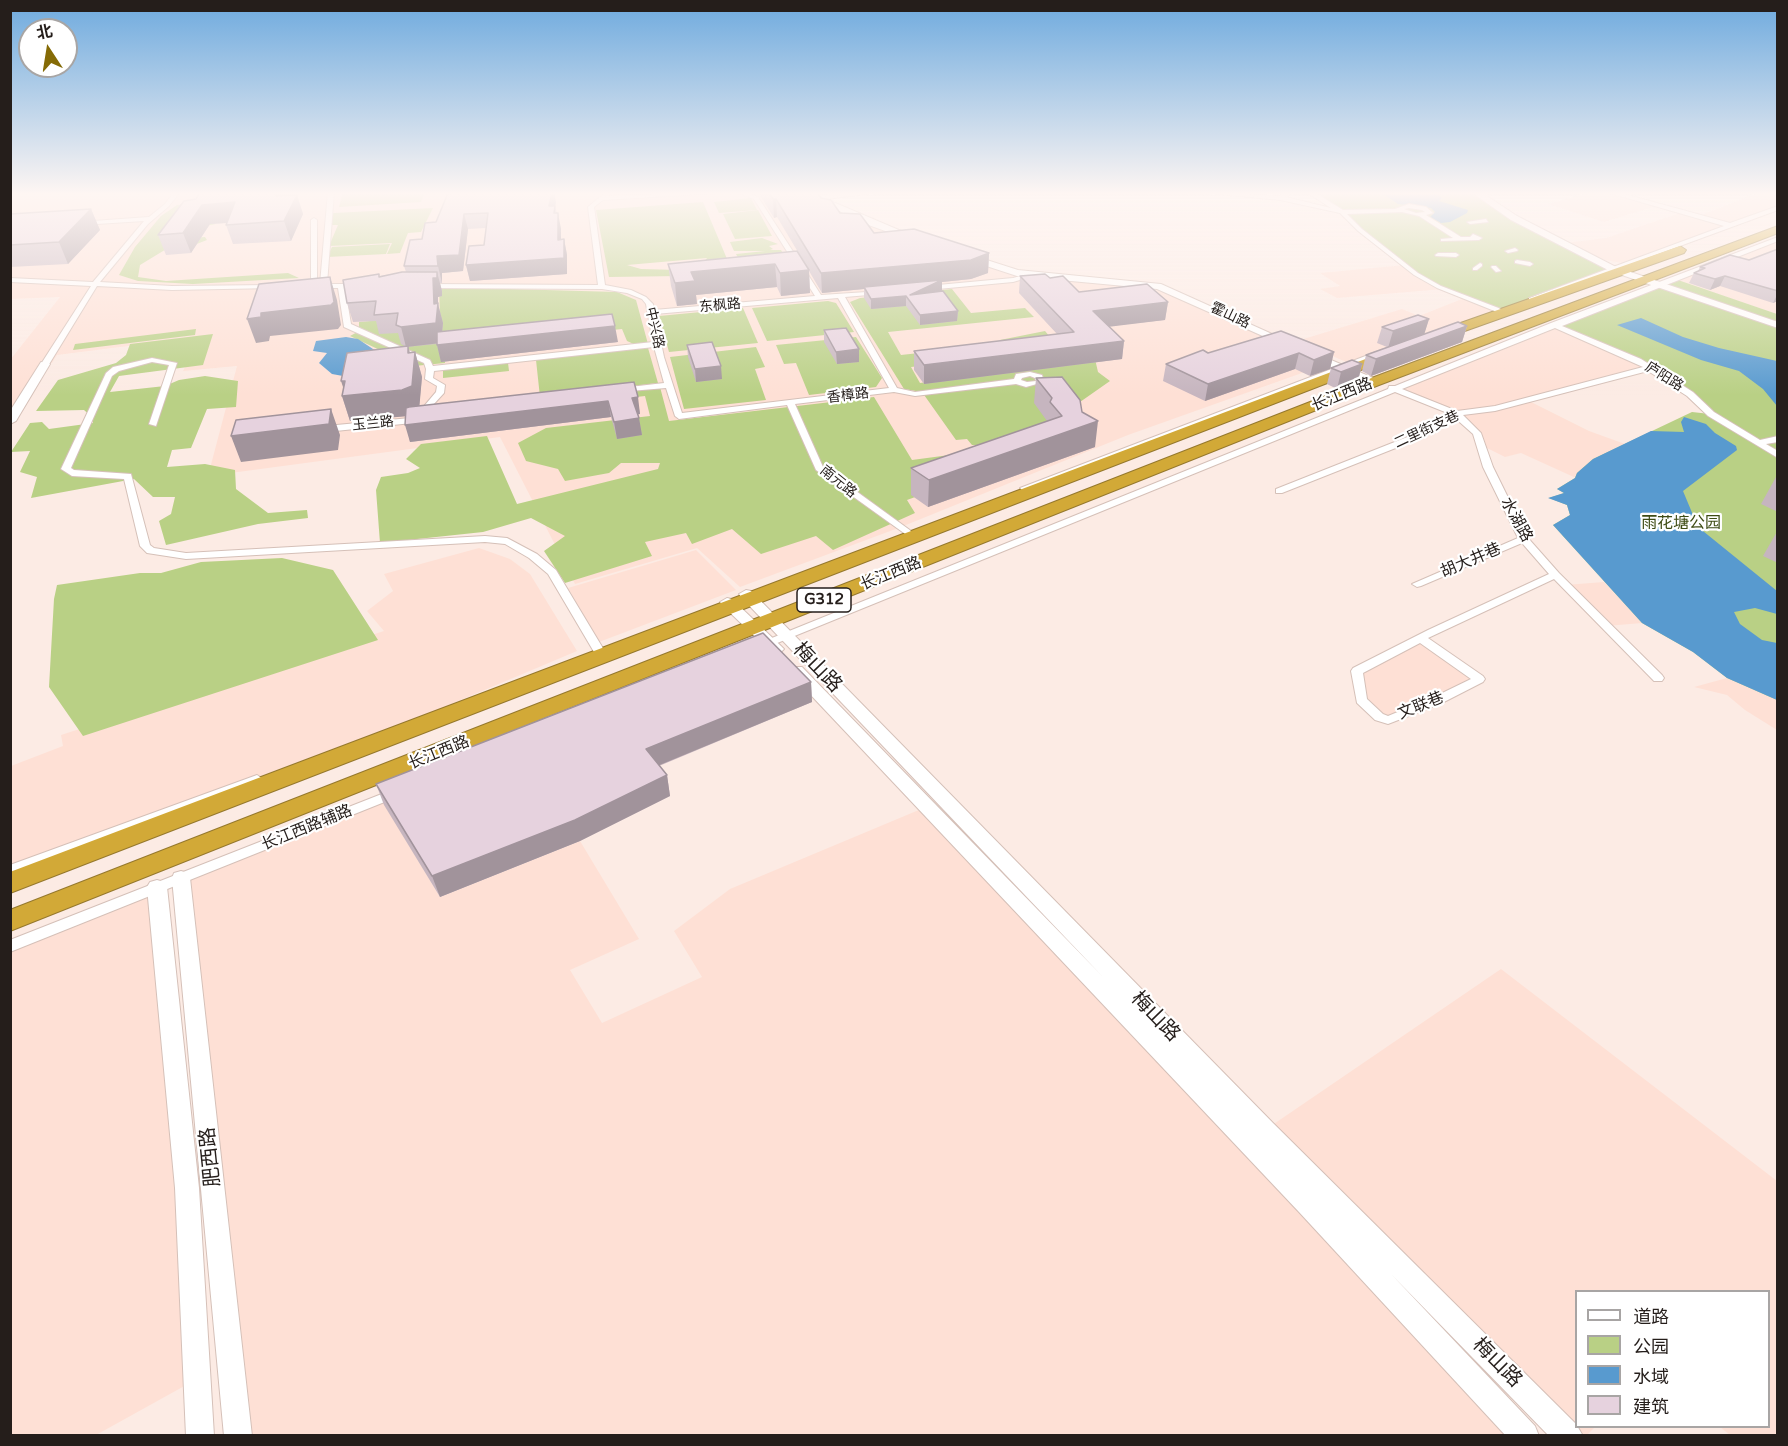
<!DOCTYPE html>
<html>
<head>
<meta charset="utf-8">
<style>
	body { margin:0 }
	#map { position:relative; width:1788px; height:1446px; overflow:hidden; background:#fcebe4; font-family:"Varela Round","Noto Sans SC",sans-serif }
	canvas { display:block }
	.frame { position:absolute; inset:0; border:12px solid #251e1b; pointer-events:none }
	.legend { position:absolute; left:1575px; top:1290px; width:195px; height:138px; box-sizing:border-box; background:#fff; border:2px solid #a8a5a4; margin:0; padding:8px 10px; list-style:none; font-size:18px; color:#251e1b }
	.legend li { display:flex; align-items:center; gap:12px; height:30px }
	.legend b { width:30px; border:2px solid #a8a5a4 }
	.north { position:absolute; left:18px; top:18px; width:60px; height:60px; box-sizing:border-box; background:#fff; border:2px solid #a8a5a4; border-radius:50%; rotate:348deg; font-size:16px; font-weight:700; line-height:24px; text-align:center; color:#251e1b }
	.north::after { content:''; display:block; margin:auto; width:21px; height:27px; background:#856b06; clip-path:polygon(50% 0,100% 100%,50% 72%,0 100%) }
</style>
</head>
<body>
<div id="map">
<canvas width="1788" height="1446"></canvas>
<div class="frame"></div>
<ul class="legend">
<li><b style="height:8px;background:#fff"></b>道路</li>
<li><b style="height:16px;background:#b9d085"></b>公园</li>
<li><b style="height:16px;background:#589acf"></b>水域</li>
<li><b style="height:16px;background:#e6d2de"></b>建筑</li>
</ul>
<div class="north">北</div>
</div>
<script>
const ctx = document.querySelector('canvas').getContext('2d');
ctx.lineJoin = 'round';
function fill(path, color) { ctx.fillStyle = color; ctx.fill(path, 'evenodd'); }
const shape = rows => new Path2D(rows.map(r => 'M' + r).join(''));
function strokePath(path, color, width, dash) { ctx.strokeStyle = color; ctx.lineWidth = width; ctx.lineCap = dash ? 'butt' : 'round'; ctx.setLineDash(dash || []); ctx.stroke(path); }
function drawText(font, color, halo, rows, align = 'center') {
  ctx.font = font + ' "Varela Round","Noto Sans SC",sans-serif'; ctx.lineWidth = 4.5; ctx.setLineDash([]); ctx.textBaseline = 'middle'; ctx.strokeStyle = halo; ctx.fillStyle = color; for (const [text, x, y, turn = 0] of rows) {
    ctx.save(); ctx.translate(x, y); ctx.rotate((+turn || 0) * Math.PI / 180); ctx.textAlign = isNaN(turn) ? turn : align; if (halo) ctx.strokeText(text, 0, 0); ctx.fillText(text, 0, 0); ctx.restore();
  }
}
fill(shape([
	[11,192,801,192,863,222,1034,279,1132,285,1168,293,1313,360,1316,368,1128,435,901,527,740,587,697,548,575,584,500,437,208,476,237,366,183,371,200,337,57,355,52,363,45,364,11,421,10,360,60,297,11,299],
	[1591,192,1609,192,1657,206,1604,222,1548,204],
	[1760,192,1777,192,1777,208,1622,263,1599,259,1565,243,1606,238,1680,213,1696,217],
	[1777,239,1777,314,1675,280],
	[1405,265,1444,289,1337,298,1320,289,1340,286,1320,273],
	[1467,297,1500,310,1351,364,1297,341,1402,309,1419,316],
	[1557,326,1649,368,1527,400,1589,431,1625,444,1593,459,1576,478,1521,453,1505,457,1481,445,1477,433,1456,414,1395,389],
	[479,548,510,559,530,574,577,651,430,713,11,869,11,766,63,746,61,735,384,631,367,611,393,591,384,574],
	[696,550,736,590,599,642,568,588],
	[1604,582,1642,623,1606,626,1565,585],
	[1421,638,1479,679,1388,720,1361,700,1357,671],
	[1727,678,1777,700,1777,730,1745,710,1727,695,1694,687],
	[381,799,440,897,580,841,639,939,570,970,602,1023,702,977,674,931,730,889,926,807,1525,1435,238,1435,181,878],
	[157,887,197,1379,96,1435,11,1436,11,946],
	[1501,969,1777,1181,1777,1435,1730,1435,1720,1427,1768,1426,1768,1292,1576,1292,1576,1426,1595,1427,1587,1435,1569,1435,1265,1130]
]), '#fee0d5');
fill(shape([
	[343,192,425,192,421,202,339,207],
	[1309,192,1475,192,1514,218,1613,269,1500,310,1439,287,1416,274,1360,230,1342,212],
	[751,198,757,210,719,213,714,202],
	[234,201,213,223,216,224,188,229,189,238,205,237,207,240,194,245,168,248,140,265,138,277,166,281,288,273,299,278,193,284,138,281,119,275,135,247,161,216,177,205],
	[703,202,730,266,680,276,609,277,596,210],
	[707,258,704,262,679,270,641,269,627,265],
	[433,208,421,232,408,233,400,253,387,254,392,243,329,246,338,225,327,225,333,213],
	[758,210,772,236,735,239,723,214],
	[762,238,778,244,769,246,773,249,770,250,781,250,792,266,745,271,736,254,765,251,734,251,730,242],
	[390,244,386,254,327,257,332,247],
	[1675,279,1777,314,1777,700,1727,678,1693,652,1642,623,1553,525,1570,515,1567,505,1549,498,1564,493,1557,489,1575,478,1577,473,1593,459,1692,412,1710,414,1690,394,1638,361,1557,326],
	[439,287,617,292,636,300,648,344,636,345,627,341,622,329,444,347,445,363,414,366,350,336,363,329,359,327,359,322,440,315],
	[952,289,971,313,1025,308,1034,317,888,332,901,355,1001,344,1000,340,1045,331,1061,350,911,367,920,383,1095,359,1098,372,1110,381,1070,409,1086,421,990,445,972,445,967,439,956,440,922,392,904,389,850,302,860,298],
	[828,301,836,303,854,332,767,341,752,308],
	[743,308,758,343,669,352,659,316],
	[196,329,195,335,73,350,75,344],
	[213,334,203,365,119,376,110,392,165,386,179,380,205,376,238,381,236,407,207,409,191,448,172,450,167,467,205,464,235,470,236,489,268,513,307,510,308,518,258,524,166,545,159,521,171,514,175,497,153,497,134,479,31,498,37,477,20,472,30,451,11,452,30,423,42,422,49,429,93,423,93,418,84,410,36,411,58,380,116,363,126,355,130,344],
	[856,337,882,378,876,387,809,395,796,363,784,364,776,345],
	[756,347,765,367,755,369,766,400,684,409,670,357],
	[648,348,658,383,540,397,536,360],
	[508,363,509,371,443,378,443,370],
	[660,387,669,421,874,397,912,460,972,452,999,466,907,500,915,513,833,550,816,536,761,554,732,529,692,544,686,533,645,542,652,556,565,583,544,551,565,536,531,518,483,532,380,543,376,490,381,477,408,473,420,468,406,459,421,444,487,436,517,504,658,469,660,463,621,463,609,473,565,481,558,469,526,461,518,443,546,428,650,416,645,396,547,407,547,400],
	[282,558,333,570,378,640,83,736,49,687,54,599,57,585,140,573,161,573,201,562]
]), '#b9d085');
fill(shape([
	[1380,192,1435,192,1442,198,1439,201,1468,210,1467,213,1450,222,1441,223,1430,217,1435,212,1431,208,1398,204],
	[1641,318,1683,337,1719,348,1777,361,1777,406,1763,389,1739,371,1701,360,1617,325],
	[346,337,358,339,373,349,393,357,354,378,332,374,319,363,327,353,313,351,316,341],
	[1684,417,1706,424,1715,433,1736,446,1737,450,1683,491,1698,527,1777,591,1777,614,1755,608,1734,612,1740,624,1762,640,1777,643,1777,700,1727,678,1693,652,1642,623,1553,525,1570,515,1567,505,1548,498,1564,493,1557,489,1575,478,1577,473,1593,459,1651,431,1684,432,1681,422]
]), '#589acf');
const street = shape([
	[174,192,180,192,169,206,148,224,100,282,172,286,273,285,276,287,275,288,172,290,97,286,48,366,42,366,41,364,91,286,10,282,10,278,93,282,144,221,81,225,79,222,149,217,165,204,174,192],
	[328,192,334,192,327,284,360,284,363,286,360,288,345,288,351,324,430,360,433,366,653,342,646,304,642,299,627,293,602,289,425,288,422,286,425,284,598,285,588,207,606,192,609,194,607,196,733,192,603,200,594,207,605,285,631,290,646,297,653,304,654,310,815,296,754,199,737,192,746,192,758,197,821,295,882,291,882,293,880,294,845,297,897,388,915,392,1014,379,1016,374,1030,372,1042,375,1044,382,1026,387,1016,384,915,396,894,392,795,404,823,467,918,536,920,538,915,541,816,470,787,405,679,419,675,416,666,388,618,392,618,388,621,388,664,383,654,347,434,371,433,378,445,385,444,393,433,405,432,414,426,414,425,405,436,392,437,386,425,379,426,369,424,363,344,327,338,288,314,288,311,286,311,220,314,218,317,220,317,284,320,284,328,192],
	[838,298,889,388,682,413,664,357,655,314,838,298],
	[1030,376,1035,378,1036,381,1027,382,1021,380,1022,378,1030,376],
	[1199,192,1279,196,1287,192,1295,192,1286,197,1331,208,1306,192,1314,192,1343,210,1395,209,1409,204,1426,207,1433,213,1426,215,1461,237,1470,237,1473,234,1482,238,1479,240,1441,241,1441,239,1453,238,1419,216,1402,212,1347,214,1362,229,1418,273,1441,286,1509,312,1502,314,1437,288,1414,275,1358,231,1340,213,1280,200,1199,192],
	[1409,208,1422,210,1425,212,1416,213,1404,209,1409,208],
	[1606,192,1617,192,1730,223,1778,206,1778,210,1533,300,1529,300,1529,298,1724,226,1606,192],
	[1769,192,1778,192,1778,196,1770,193,1769,192],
	[1486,219,1488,222,1470,224,1467,222,1486,219],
	[1778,237,1778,241,1562,326,1641,359,1693,392,1714,412,1760,440,1778,436,1778,442,1766,444,1778,451,1778,458,1708,416,1687,396,1648,371,1495,411,1463,415,1481,433,1493,467,1528,538,1559,573,1662,675,1664,678,1662,681,1654,681,1554,579,1428,638,1483,676,1485,679,1483,682,1442,703,1388,724,1375,720,1357,703,1351,671,1353,668,1428,630,1549,574,1522,543,1421,586,1417,587,1412,584,1518,538,1483,467,1473,434,1455,418,1426,436,1282,493,1276,493,1276,489,1420,432,1450,414,1395,392,765,648,761,649,755,646,757,644,1388,389,1389,386,1395,386,1551,323,1778,237],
	[1555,328,1643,367,1495,406,1457,411,1402,389,1555,328],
	[1420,643,1471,679,1434,697,1388,716,1383,714,1367,699,1363,673,1420,643],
	[1515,248,1518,250,1517,251,1508,253,1505,251,1515,248],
	[1438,253,1456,253,1459,255,1456,257,1436,256,1435,255,1438,253],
	[1517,260,1530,262,1533,264,1530,266,1515,263,1515,261,1517,260],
	[1480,263,1482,264,1482,266,1477,270,1473,270,1473,268,1480,263],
	[1492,266,1496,266,1501,271,1496,272,1491,267,1492,266],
	[1035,272,1037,273,1037,275,1013,282,927,290,924,288,927,286,1013,278,1035,272],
	[1376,352,1383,354,1028,490,1022,490,1020,488,1376,352],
	[152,358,177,363,156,426,149,424,169,365,152,362,119,371,112,376,71,468,74,470,131,474,150,545,154,548,186,553,485,536,507,538,537,554,556,570,604,650,598,653,594,652,548,574,529,558,505,544,485,542,186,559,147,553,140,546,124,479,72,476,61,469,106,373,113,367,152,358],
	[420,413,423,414,423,418,412,423,326,432,322,429,326,426,410,418,420,413],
	[257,775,263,779,261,782,10,876,10,865,257,775],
	[397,788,402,789,403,792,402,795,10,952,10,940,397,788]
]);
const secondary = shape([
	[802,192,818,195,882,192,826,199,920,239,913,241,863,223,802,192],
	[1471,192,1481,192,1517,216,1616,267,1778,322,1778,328,1610,271,1511,220,1471,192],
	[968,254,1018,270,1161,284,1292,343,1283,345,1157,289,1017,276,965,259,963,257,968,254],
	[1310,351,1378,380,1380,382,1370,384,1306,356,1305,354,1310,351],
	[41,362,50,364,16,421,10,424,10,411,41,362],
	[746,590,751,591,1273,1123,1576,1424,1583,1436,1549,1436,1391,1274,1535,1426,1539,1436,1506,1436,1299,1212,790,673,788,670,790,667,802,667,1104,978,741,597,739,594,746,590],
	[727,598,732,599,781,646,784,649,781,652,771,652,722,605,720,602,727,598],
	[181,871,188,873,190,878,252,1436,224,1436,172,878,174,873,181,871],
	[157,880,164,882,167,887,199,1188,214,1436,186,1436,175,1188,147,887,150,882,157,880]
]);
const highway = shape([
	[1778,226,1778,233,1379,385,10,931,10,910,1369,379,1778,226],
	[1680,246,1686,250,1684,253,1445,338,1440,339,1433,335,1435,332,1680,246],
	[1392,349,1399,353,1397,356,10,893,10,872,1392,349]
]);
strokePath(street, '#d5c0b8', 2);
strokePath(secondary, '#d5c0b8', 2);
strokePath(highway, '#95782d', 2);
fill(street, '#fff');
fill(secondary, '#fff');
fill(highway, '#d2a937');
fill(shape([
	[758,192,817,192,821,198,840,213,874,233,989,253,988,273,971,279,942,282,942,291,940,291,958,311,957,321,920,325,906,306,871,309,864,298,864,289,822,293,809,271,810,293,781,296,777,287,696,295,697,304,677,306,671,286,668,264,797,251,807,267,777,217,774,218],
	[448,193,556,202,555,206,561,229,561,239,564,239,567,255,567,274,470,281,466,265,484,245,486,228,468,229,463,271,442,273,442,283,440,283,442,291,442,296,438,297,438,304,443,323,442,332,618,342,441,362,437,344,406,347,401,344,398,333,379,334,376,321,353,322,347,303,380,276,406,272,404,266,422,239,436,222],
	[292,195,297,195,303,214,291,241,233,244,226,225,226,223,210,224,191,253,166,255,158,235],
	[91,209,100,230,68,264,10,267,10,214],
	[1778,249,1778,301,1773,303,1720,286,1710,290,1689,283,1694,273,1698,271,1700,267,1749,260],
	[1020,276,1050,278,1079,292,1168,302,1165,320,1109,326,1124,341,1122,359,924,384,914,370,914,351,1057,334,1019,293],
	[1429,319,1424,334,1467,326,1462,342,1371,376,1362,371,1366,355,1387,347,1377,343,1382,327],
	[824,330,859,349,859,362,837,364,824,342],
	[687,345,722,379,696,382,688,357],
	[415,352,422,377,419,406,634,382,640,414,638,414,642,435,617,439,611,417,410,442,405,416,350,421,342,396,410,353],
	[1334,352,1330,369,1310,376,1295,369,1205,401,1163,381,1166,364,1208,353],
	[1362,364,1358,381,1337,389,1327,384,1331,368],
	[1036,378,1082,412,1095,447,928,507,911,495,911,468,1047,421,1034,403],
	[1776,477,1778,477,1778,512,1761,504],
	[1778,530,1778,563,1763,556],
	[811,682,812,702,659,766,667,775,670,796,580,841,440,897,384,805,376,784]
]), '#c6b5bf');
fill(shape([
	[277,192,294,192,282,215,276,196],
	[552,192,554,192,556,202,552,222,549,206],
	[297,195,303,214,291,241,284,221],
	[773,199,776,199,777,217,774,218],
	[235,202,242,222,210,224,191,253,183,233,202,205],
	[91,209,100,230,68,264,59,242],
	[558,213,561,229,561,256,558,240],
	[464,214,468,229,463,271,442,273,442,283,438,266,437,256],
	[564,239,567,255,567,274,470,281,466,265],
	[989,253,988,273,971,279,942,282,942,291,912,304,910,295,864,287,864,289,822,293,821,273],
	[775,264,777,287,696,295,697,304,677,306,675,283,691,272],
	[809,270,810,293,781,296,780,273],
	[437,272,442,291,442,296,438,297,438,304,443,323,441,343,406,347,401,327,434,304,433,278],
	[1725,276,1720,286,1710,290,1715,279],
	[330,277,337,300,341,325,338,329,270,336,269,341,256,343,247,319],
	[1778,293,1778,301,1773,303],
	[906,296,906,306,871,309,871,299],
	[1168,302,1165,320,1091,329,1093,311],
	[958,311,957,321,920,325,920,315],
	[1429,319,1424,335,1388,348,1393,331],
	[615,326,618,342,441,362,437,345],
	[1467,326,1462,342,1371,376,1376,359],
	[1124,341,1122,359,924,384,924,365],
	[408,346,414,366,415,352,422,377,419,411,409,416,350,421,342,396,346,396,341,381,408,353],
	[859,349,859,362,837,364,836,352],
	[1334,352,1330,369,1310,376,1314,360],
	[1299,353,1295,369,1205,401,1208,384],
	[1362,364,1358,381,1337,389,1341,372],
	[721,366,722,379,696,382,695,369],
	[638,397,640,414,635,415,632,398],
	[608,401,611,417,410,442,405,425],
	[331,409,340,435,338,450,241,462,231,436],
	[639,418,642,435,617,439,614,422],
	[1098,421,1095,447,928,507,929,480],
	[811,682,812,702,650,769,646,749],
	[667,775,670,796,580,841,440,897,432,876]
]), '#a1939b');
const building = shape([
	[200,192,277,192,276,196,297,195,284,221,226,225,235,202,202,205,183,233,158,235,184,201,196,199,200,192],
	[456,192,552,192,549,206,555,206,554,213,558,213,558,240,564,239,564,258,466,265,469,246,484,245,488,213,464,214,459,255,437,256,438,266,404,266,410,240,422,239,425,223,436,222,448,193,456,192],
	[768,192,817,192,821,198,831,200,840,213,860,214,874,233,914,229,989,253,971,260,821,273,776,199,773,199,768,192],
	[91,209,59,242,10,245,10,214,91,209],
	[1778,249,1778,291,1725,276,1715,279,1694,273,1705,268,1700,267,1730,255,1749,260,1778,249],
	[797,251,809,270,780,273,775,264,691,272,695,281,675,283,668,264,797,251],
	[402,272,437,272,437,278,433,278,434,304,438,303,436,323,401,327,396,325,398,313,374,315,376,301,347,303,343,280,379,274,379,277,402,272],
	[1045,274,1050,278,1063,276,1079,292,1147,284,1168,302,1093,311,1124,341,924,365,914,351,1074,332,1020,276,1045,274],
	[330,277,334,302,331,305,261,313,261,317,247,319,259,284,330,277],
	[942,280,910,295,943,291,958,311,920,315,906,296,871,299,864,287,942,280],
	[612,314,615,326,437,345,437,332,612,314],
	[1418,315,1429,319,1393,331,1382,327,1418,315],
	[1458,322,1467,326,1376,359,1366,355,1458,322],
	[846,328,859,349,836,352,824,330,846,328],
	[1281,331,1334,352,1314,360,1299,353,1208,384,1166,364,1203,350,1208,353,1281,331],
	[712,342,721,366,695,369,687,345,712,342],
	[408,346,408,353,415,352,412,386,402,390,342,396,345,381,341,381,347,353,408,346],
	[1352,360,1362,364,1341,372,1331,368,1352,360],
	[1062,377,1080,400,1082,412,1098,421,929,480,911,468,1062,416,1050,402,1052,398,1036,378,1062,377],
	[634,382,638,397,632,398,639,418,614,422,608,401,405,425,406,408,409,407,634,382],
	[331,409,329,424,231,436,236,420,331,409],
	[763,633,811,682,646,749,667,775,575,820,432,876,376,784,763,633]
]);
fill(building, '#e6d2de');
strokePath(building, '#a1939b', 1.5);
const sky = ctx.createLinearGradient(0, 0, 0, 395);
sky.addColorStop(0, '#6eaade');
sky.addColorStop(0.49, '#fef6f3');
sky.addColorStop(1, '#fef6f300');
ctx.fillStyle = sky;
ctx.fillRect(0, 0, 1788, 395);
drawText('14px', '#251e1b', '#fff', [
	["东枫路",720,306,-5],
	["霍山路",1230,316,25],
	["中兴路",654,328,77],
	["庐阳路",1664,377,32],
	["香樟路",848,396,-7],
	["玉兰路",373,424,-6],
	["二里街支巷",1427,430,-25],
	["南元路",838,482,39]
]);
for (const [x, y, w] of [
	[824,600,54]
]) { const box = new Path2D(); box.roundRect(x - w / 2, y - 12, w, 24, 4.5); ctx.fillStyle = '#fff'; ctx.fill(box); strokePath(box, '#251e1b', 1.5); }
drawText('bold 15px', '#251e1b', null, [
	["G312",824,600]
]);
drawText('16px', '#251e1b', '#fff', [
	["长江西路",1342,395,-22],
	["水湖路",1516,520,61],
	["胡大井巷",1471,561,-23],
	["长江西路",891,574,-22],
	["文联巷",1421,706,-22],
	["长江西路",439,753,-22],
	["长江西路辅路",307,828,-22]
]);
drawText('16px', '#3e4c15', '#fff', [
	["雨花塘公园",1681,524]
]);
drawText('20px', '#251e1b', '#fff', [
	["梅山路",817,668,46],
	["梅山路",1155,1017,46],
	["肥西路",211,1157,-96],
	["梅山路",1497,1363,45]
]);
</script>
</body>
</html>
